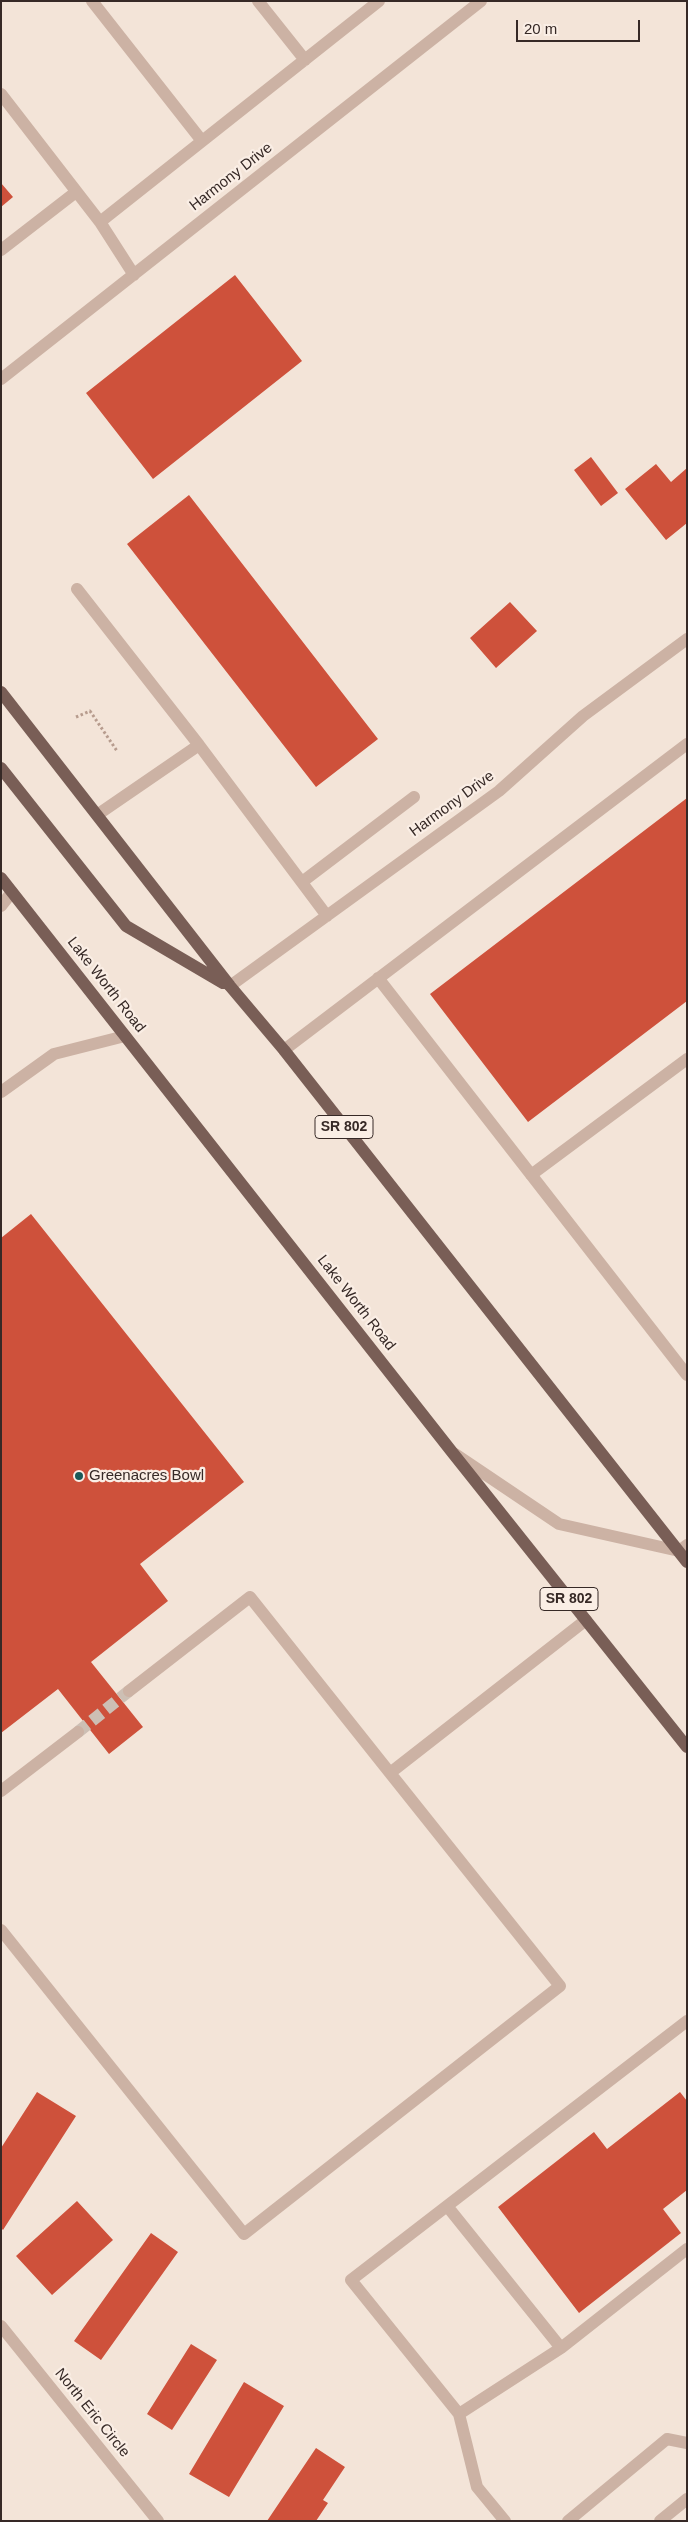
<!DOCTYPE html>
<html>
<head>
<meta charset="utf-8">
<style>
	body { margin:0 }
	#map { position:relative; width:688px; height:2522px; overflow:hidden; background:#f3e4d8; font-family:Helvetica,sans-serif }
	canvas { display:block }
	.frame { position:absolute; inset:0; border:2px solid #362926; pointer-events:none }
	.scale { position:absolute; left:516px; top:20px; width:124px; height:22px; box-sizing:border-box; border:2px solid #362926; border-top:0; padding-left:6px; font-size:15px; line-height:18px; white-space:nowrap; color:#362926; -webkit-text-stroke:4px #faeee5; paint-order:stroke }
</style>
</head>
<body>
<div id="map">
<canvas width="688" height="2522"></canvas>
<div class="frame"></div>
<div class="scale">20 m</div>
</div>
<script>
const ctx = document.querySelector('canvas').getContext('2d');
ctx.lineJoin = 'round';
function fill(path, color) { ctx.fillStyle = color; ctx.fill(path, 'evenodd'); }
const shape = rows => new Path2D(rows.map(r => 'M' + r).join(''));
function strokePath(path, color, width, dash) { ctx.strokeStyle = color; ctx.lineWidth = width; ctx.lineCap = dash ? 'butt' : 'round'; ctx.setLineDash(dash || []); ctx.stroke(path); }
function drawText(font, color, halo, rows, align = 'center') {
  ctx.font = font + ' Helvetica,sans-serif'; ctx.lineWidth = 4.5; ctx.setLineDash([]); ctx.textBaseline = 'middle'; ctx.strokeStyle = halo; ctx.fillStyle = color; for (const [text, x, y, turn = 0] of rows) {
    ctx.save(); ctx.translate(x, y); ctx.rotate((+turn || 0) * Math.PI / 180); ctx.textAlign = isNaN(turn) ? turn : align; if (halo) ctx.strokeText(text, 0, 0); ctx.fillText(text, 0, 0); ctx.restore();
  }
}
fill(shape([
	[1,183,13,197,1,207],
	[235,275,302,361,153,479,86,393],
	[591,457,618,493,601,506,574,470],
	[656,464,671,482,687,468,687,523,666,540,625,489],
	[189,495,378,739,316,787,127,544],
	[510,602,537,631,496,668,470,638],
	[687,798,687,1001,528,1122,430,994],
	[31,1214,244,1482,140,1564,168,1601,91,1662,143,1727,109,1754,58,1689,1,1733,1,1238],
	[37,2092,76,2116,3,2230,1,2228,1,2148],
	[680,2092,687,2101,687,2190,663,2209,681,2233,579,2313,498,2207,594,2132,607,2149],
	[77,2201,113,2240,52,2295,16,2256],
	[151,2233,178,2252,101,2360,74,2341],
	[191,2344,217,2360,172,2430,147,2414],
	[244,2382,284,2406,229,2497,189,2474],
	[316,2448,345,2467,323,2500,328,2503,316,2521,267,2521]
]), '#ce513b');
strokePath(shape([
	[78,1732,129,1691]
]), '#cdbfb4', 12, [12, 6]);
strokePath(shape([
	[76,717,90,711,117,751]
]), '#b79c8e', 3, [2.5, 2.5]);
strokePath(shape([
	[92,1,202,141],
	[258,1,305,60],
	[1,94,100,222,379,1],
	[100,222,134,275],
	[1,250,76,192],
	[1,379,481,1],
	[77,589,199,745],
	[97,815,199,745,327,916],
	[302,882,414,797],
	[1,906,12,892],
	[378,978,687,1375],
	[230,986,499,791,583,716,687,639],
	[284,1050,687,744],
	[1,1092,54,1054,125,1036],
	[531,1175,687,1059],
	[455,1454,559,1524,679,1551,687,1545],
	[129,1691,250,1597,390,1773,586,1620],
	[1,1791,78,1732],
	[1,1930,244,2234,560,1986,390,1773],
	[447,2206,561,2348,687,2249],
	[1,2326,158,2521],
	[459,2414,351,2280,687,2021],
	[505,2521,477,2487,459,2414,561,2348],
	[568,2521,667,2439,687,2443],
	[660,2521,687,2499]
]), '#ccb2a4', 12);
strokePath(shape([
	[1,692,230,986,284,1050,687,1562],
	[1,768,126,926,223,983],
	[1,878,452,1452,687,1747]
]), '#795e56', 12);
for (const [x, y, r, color] of [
	[79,1476,5,"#195a58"]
]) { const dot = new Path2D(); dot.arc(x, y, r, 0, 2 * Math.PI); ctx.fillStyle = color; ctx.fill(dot); strokePath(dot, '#faeee5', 2); }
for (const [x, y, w] of [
	[344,1127,58],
	[569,1599,58]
]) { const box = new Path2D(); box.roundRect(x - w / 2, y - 11.5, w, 23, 4); ctx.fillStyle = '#faeee5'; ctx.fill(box); strokePath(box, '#362926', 1); }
drawText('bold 14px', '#362926', null, [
	["SR 802",344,1127],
	["SR 802",569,1599]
]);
drawText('15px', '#362926', '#faeee5', [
	["Harmony Drive",231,177,-38],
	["Harmony Drive",452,804,-36],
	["Lake Worth Road",106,985,52],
	["Lake Worth Road",356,1303,52],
	["North Eric Circle",92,2413,51]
]);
drawText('15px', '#362926', '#faeee5', [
	["Greenacres Bowl",89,1476]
], 'left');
</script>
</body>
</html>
